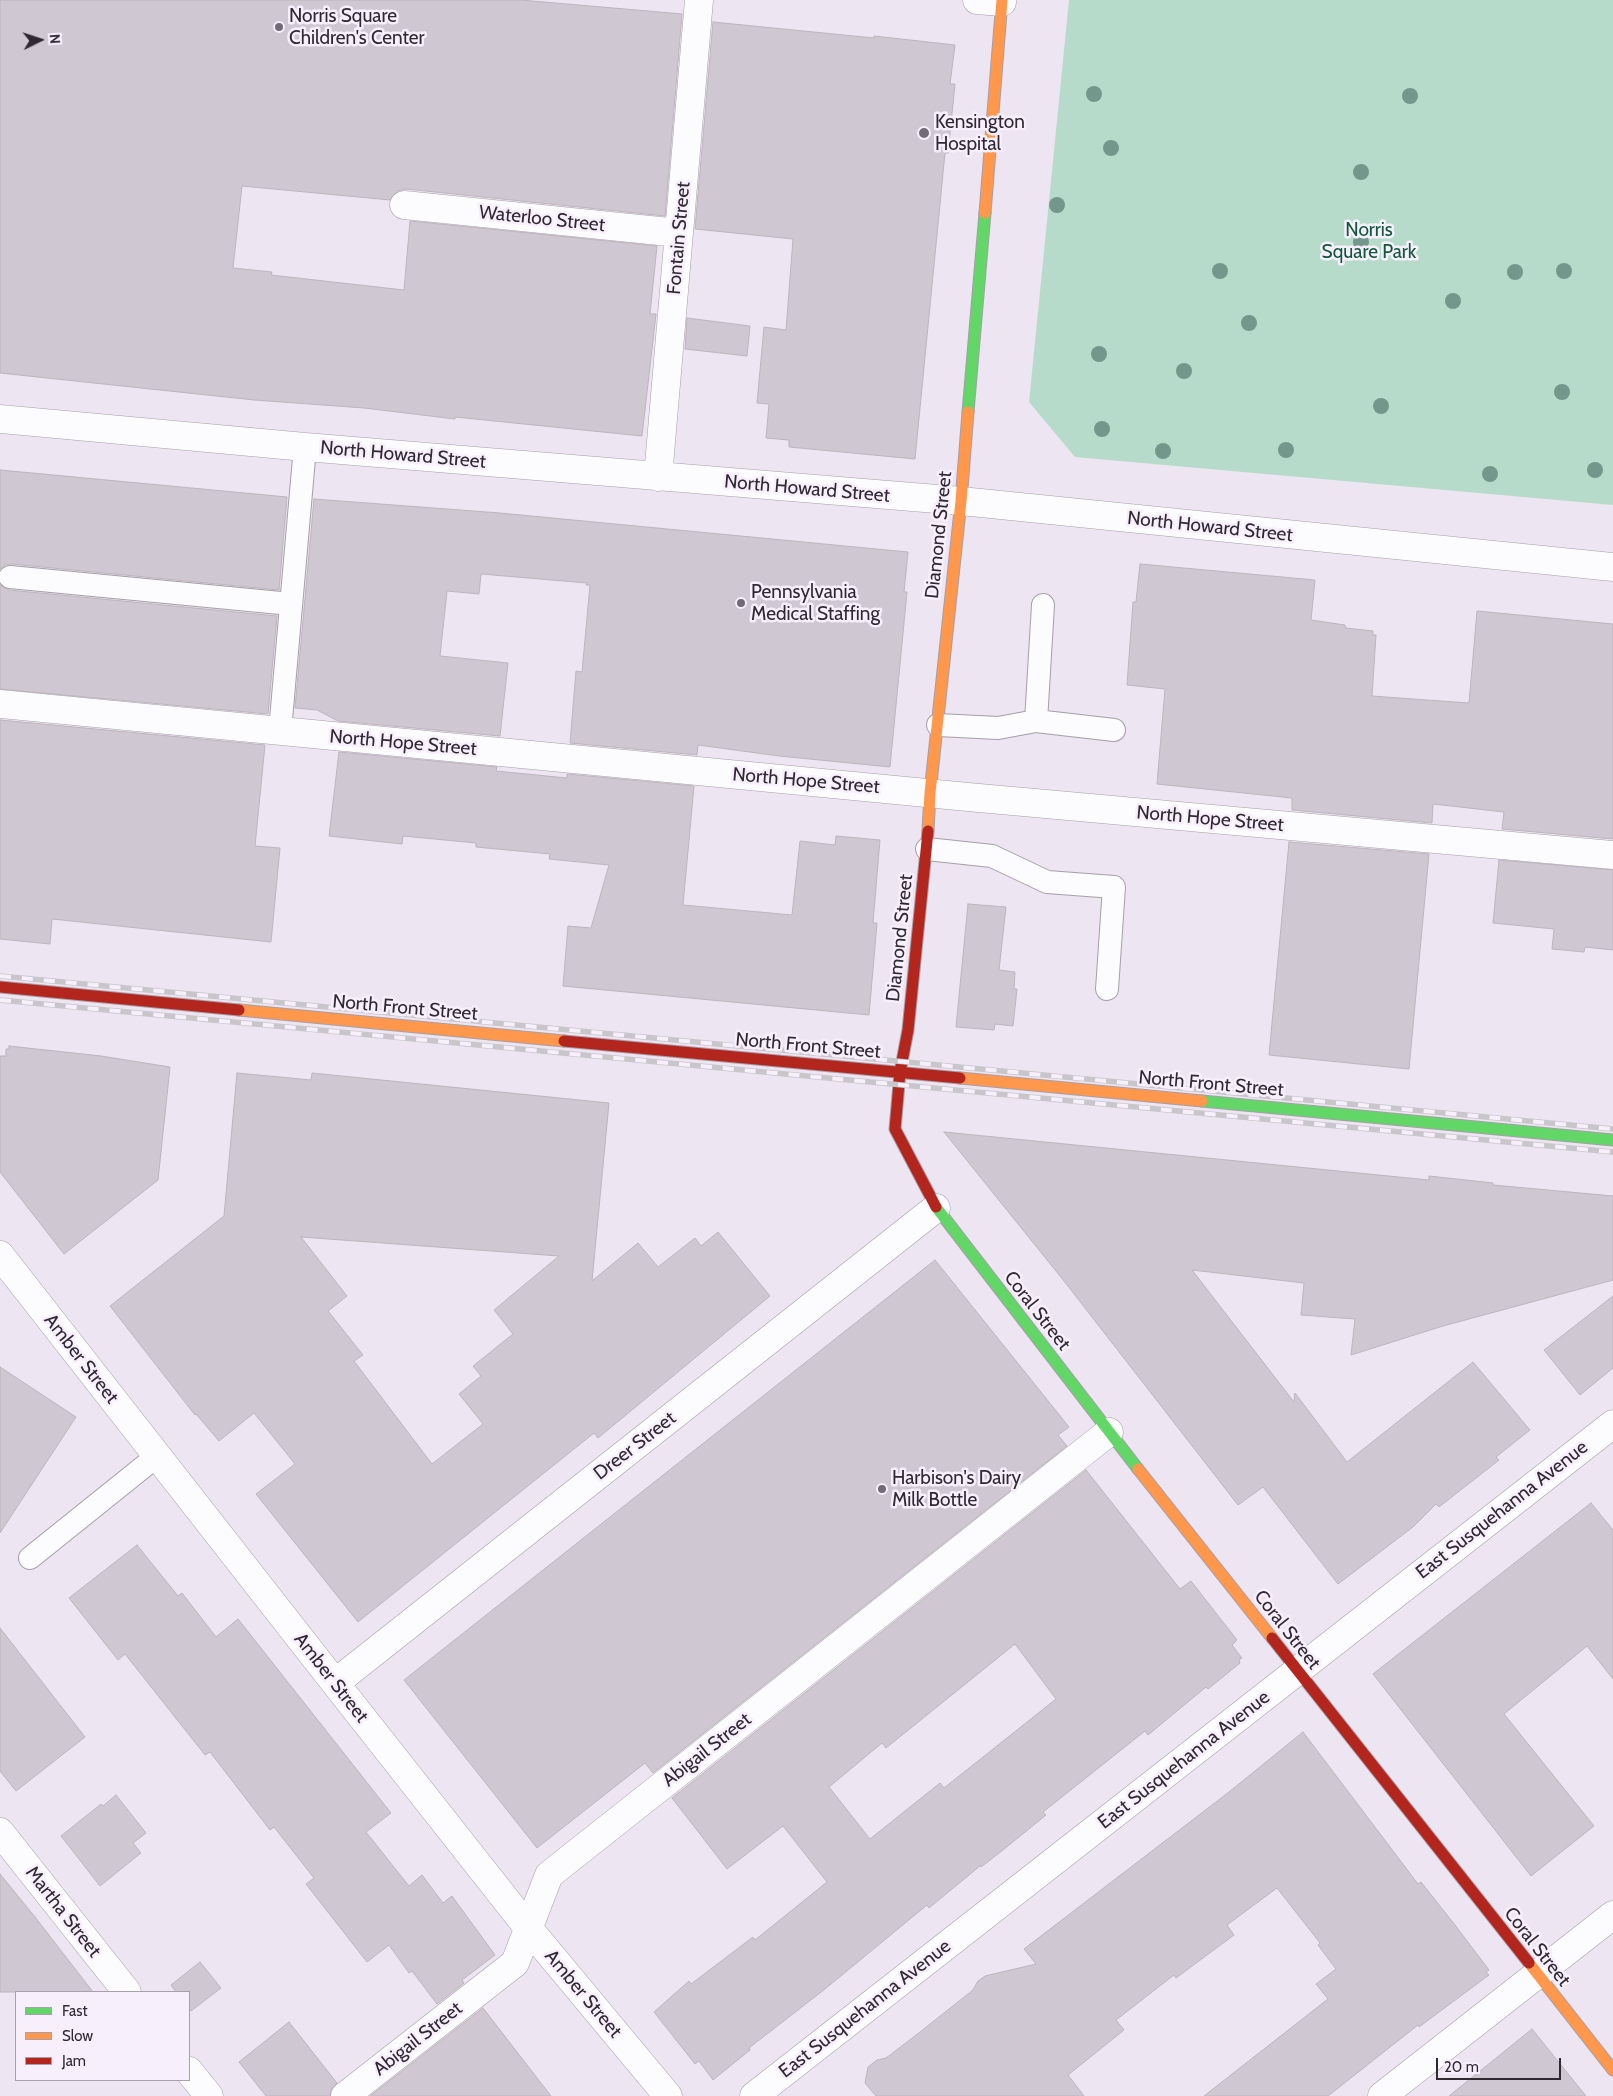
<!DOCTYPE html>
<html>
<head>
<meta charset="utf-8">
<style>
	body { margin:0 }
	#map { position:relative; width:1613px; height:2096px; overflow:hidden; background:#ede5f1; font-family:Cabin,sans-serif }
	canvas { display:block }
	.legend { position:absolute; left:15px; top:1991px; width:175px; height:90px; box-sizing:border-box; background:#f8effd; border:1px solid #a8a0ac; margin:0; padding:6px 9px; list-style:none; font-size:15px; color:#2f2932 }
	.legend li { display:flex; align-items:center; gap:10px; height:25px }
	.legend b { width:25px; border:1px solid #a8a0ac }
	.north { position:absolute; left:15px; top:15px; width:50px; height:50px; -webkit-text-stroke:4px #f8effd; paint-order:stroke; rotate:86deg; font-size:14px; font-weight:700; line-height:20px; text-align:center; color:#2f2932 }
	.north::after { content:''; display:block; margin:auto; width:18px; height:22px; background:#2f2932; clip-path:polygon(50% 0,100% 100%,50% 72%,0 100%) }
	.scale { position:absolute; left:1436px; top:2058px; width:125px; height:22px; box-sizing:border-box; border:2px solid #2f2932; border-top:0; padding-left:6px; font-size:15px; line-height:18px; white-space:nowrap; color:#2f2932; -webkit-text-stroke:4px #f8effd; paint-order:stroke }
</style>
</head>
<body>
<div id="map">
<canvas width="1613" height="2096"></canvas>
<ul class="legend">
<li><b style="height:6px;background:#63d668"></b>Fast</li>
<li><b style="height:6px;background:#ff974d"></b>Slow</li>
<li><b style="height:6px;background:#b3261e"></b>Jam</li>
</ul>
<div class="north">N</div>
<div class="scale">20 m</div>
</div>
<script>
const ctx = document.querySelector('canvas').getContext('2d');
ctx.lineJoin = 'round';
function fill(path, color) { ctx.fillStyle = color; ctx.fill(path, 'evenodd'); }
const shape = rows => new Path2D(rows.map(r => 'M' + r).join(''));
function strokePath(path, color, width, dash) { ctx.strokeStyle = color; ctx.lineWidth = width; ctx.lineCap = dash ? 'butt' : 'round'; ctx.setLineDash(dash || []); ctx.stroke(path); }
function drawText(font, color, halo, rows, align = 'center') {
  ctx.font = font + ' Cabin,sans-serif'; ctx.lineWidth = 5; ctx.setLineDash([]); ctx.textBaseline = 'middle'; ctx.strokeStyle = halo; ctx.fillStyle = color; for (const [text, x, y, turn = 0] of rows) {
    ctx.save(); ctx.translate(x, y); ctx.rotate((+turn || 0) * Math.PI / 180); ctx.textAlign = isNaN(turn) ? turn : align; if (halo) ctx.strokeText(text, 0, 0); ctx.fillText(text, 0, 0); ctx.restore();
  }
}
fill(shape([
	[1069,0,1613,0,1613,505,1075,457,1029,402]
]), '#b7dbca');
const building = shape([
	[0,0,521,0,682,14,665,216,406,189,397,191,390,200,242,186,233,268,272,272,271,275,404,290,410,221,657,246,650,314,656,314,642,436,455,417,455,419,364,408,254,400,0,373,0,0],
	[713,22,874,38,874,36,955,45,950,84,955,84,948,153,945,153,915,459,789,447,789,440,766,438,769,404,757,403,764,327,786,330,793,239,695,229,713,22],
	[687,318,750,326,747,356,685,349,687,318],
	[0,470,287,497,279,590,11,564,5,565,0,569,0,470],
	[314,499,500,513,908,552,904,592,907,592,890,767,779,756,698,745,697,755,570,743,576,671,582,672,590,585,586,585,587,583,481,574,479,594,447,591,440,656,508,663,500,736,338,721,317,710,295,708,314,499],
	[1140,564,1315,580,1311,620,1345,625,1346,628,1373,631,1373,635,1376,635,1372,696,1469,703,1477,611,1613,624,1613,839,1502,829,1504,812,1433,804,1432,823,1292,810,1292,798,1157,784,1165,689,1127,685,1133,602,1136,602,1140,564],
	[0,585,9,590,277,616,268,714,0,689,0,585],
	[0,720,265,745,255,846,280,848,271,942,52,919,50,944,0,939,0,720],
	[339,752,497,767,496,771,567,778,567,774,694,786,683,905,792,915,800,841,835,845,836,836,880,840,873,923,877,923,869,1015,563,986,568,926,591,928,609,865,549,859,550,854,476,847,476,843,403,836,402,844,329,836,339,752],
	[1289,842,1429,854,1409,1069,1269,1055,1289,842],
	[1499,860,1613,870,1613,950,1585,947,1584,952,1552,949,1554,929,1493,923,1499,860],
	[968,904,1006,907,999,970,1015,972,1014,989,1017,989,1013,1026,995,1024,994,1030,956,1027,968,904],
	[9,1046,101,1056,170,1067,158,1180,64,1254,0,1172,0,1056,6,1056,6,1049,9,1049,9,1046],
	[237,1073,311,1080,312,1073,609,1103,592,1281,638,1243,658,1267,695,1238,701,1246,718,1232,770,1296,598,1438,594,1433,358,1622,256,1494,295,1464,254,1413,219,1441,196,1414,195,1415,110,1306,224,1216,237,1073],
	[301,1237,559,1256,494,1310,513,1334,473,1366,481,1376,459,1394,483,1424,432,1464,354,1361,363,1355,328,1311,347,1296,301,1237],
	[944,1132,1429,1180,1429,1176,1493,1183,1493,1185,1613,1196,1613,1280,1443,1326,1351,1355,1355,1319,1301,1315,1304,1283,1192,1270,1294,1402,1295,1393,1347,1462,1473,1362,1530,1430,1496,1457,1499,1460,1439,1507,1436,1504,1413,1527,1338,1584,1263,1487,1238,1505,1064,1281,944,1132],
	[935,1260,1069,1427,1058,1435,1067,1446,653,1773,645,1763,537,1848,404,1680,935,1260],
	[1613,1296,1613,1368,1580,1395,1544,1350,1613,1296],
	[0,1367,76,1417,0,1533,0,1367],
	[1086,1470,1180,1589,1191,1581,1237,1640,1232,1645,1242,1658,1239,1660,1240,1663,1208,1689,1206,1687,1148,1735,1145,1731,1043,1812,1046,1815,1003,1850,981,1867,980,1866,929,1908,927,1905,825,1989,749,2048,750,2050,713,2080,699,2061,695,2064,654,2012,689,1981,691,1984,753,1937,755,1940,827,1882,783,1826,727,1869,672,1798,1086,1470],
	[1015,1644,1056,1699,944,1788,940,1783,870,1839,829,1787,882,1743,886,1748,1015,1644],
	[1591,1503,1613,1530,1613,1679,1587,1646,1504,1714,1594,1826,1531,1876,1373,1674,1591,1503],
	[137,1545,178,1596,182,1593,216,1637,238,1619,391,1813,366,1832,409,1886,422,1875,443,1903,452,1896,495,1955,462,1980,464,1983,437,2004,412,1971,409,1973,389,1945,367,1962,306,1884,314,1878,274,1827,270,1830,210,1752,205,1755,125,1654,118,1660,69,1598,137,1545],
	[0,1628,85,1737,16,1791,0,1771,0,1628],
	[1303,1732,1418,1884,1421,1882,1455,1925,1489,1970,1486,1972,1489,1975,1419,2027,1418,2025,1328,2096,1204,2096,1328,1999,1316,1984,1336,1969,1318,1945,1320,1943,1277,1888,1227,1925,1234,1935,1176,1978,1174,1975,1116,2020,1124,2030,1068,2075,1084,2096,876,2096,865,2083,868,2067,877,2060,886,2058,920,2032,973,1990,978,1981,985,1976,1036,1964,1024,1949,1229,1792,1303,1732],
	[116,1795,146,1833,133,1843,141,1853,100,1886,61,1836,101,1804,103,1806,116,1795],
	[0,1874,35,1917,93,1992,0,1992,0,1874],
	[200,1962,221,1988,191,2011,189,2008,189,1992,176,1992,171,1985,200,1962],
	[483,2008,551,2096,370,2096,483,2008],
	[289,2022,337,2083,331,2090,330,2096,266,2096,239,2062,289,2022],
	[1532,2029,1586,2096,1449,2096,1532,2029]
]);
fill(building, '#cfc7d1');
strokePath(building, '#bcb5be', 1);
const lane = shape([
	[10,577,291,604],
	[1036,721,1043,605],
	[938,725,998,728,1036,721,1114,730],
	[280,731,305,447],
	[927,849,992,856,1047,882,1114,887,1107,989],
	[30,1558,157,1456]
]);
const street = shape([
	[977,0,1002,2],
	[404,205,679,233],
	[0,419,305,447,961,501,1613,567],
	[658,477,699,0],
	[0,704,968,797,1613,855],
	[0,1255,335,1683,529,1929,668,2096],
	[335,1683,936,1208],
	[0,1832,127,1992],
	[189,2071,209,2096],
	[345,2096,515,1963,549,1875,1109,1432],
	[754,2096,1613,1424],
	[1382,2096,1613,1915]
]);
const fast = shape([
	[968,412,985,213],
	[1202,1101,1613,1140],
	[936,1207,1138,1469]
]);
const slow = shape([
	[985,213,1002,0],
	[928,831,930,793,961,501,968,412],
	[239,1010,564,1041],
	[960,1078,1202,1101],
	[1138,1469,1272,1638],
	[1529,1963,1613,2070]
]);
const jam = shape([
	[928,831,908,1030,900,1072,895,1129,936,1207],
	[0,987,239,1010],
	[564,1041,960,1078],
	[1272,1638,1529,1963]
]);
strokePath(lane, '#a59fa8', 24);
strokePath(street, '#a59fa8', 29);
strokePath(fast, '#a59fa8', 13);
strokePath(slow, '#a59fa8', 13);
strokePath(jam, '#a59fa8', 13);
strokePath(lane, '#fcfbfd', 22);
strokePath(street, '#fcfbfd', 28);
strokePath(fast, '#63d668', 11);
strokePath(slow, '#ff974d', 11);
strokePath(jam, '#b3261e', 11);
const rail = shape([
	[0,976,1613,1129],
	[0,1000,1613,1152]
]);
strokePath(rail, '#c8c6ca', 5.5);
strokePath(rail, '#f8effd', 4, [11]);
ctx.fillStyle = '#73988b';
for (const [x, y] of [
	[1094,94],
	[1410,96],
	[1111,148],
	[1361,172],
	[1057,205],
	[1361,242],
	[1220,271],
	[1564,271],
	[1515,272],
	[1453,301],
	[1249,323],
	[1099,354],
	[1184,371],
	[1562,392],
	[1381,406],
	[1102,429],
	[1286,450],
	[1163,451],
	[1595,470],
	[1490,474]
]) { ctx.beginPath(); ctx.arc(x, y, 8, 0, 2 * Math.PI); ctx.fill(); }
for (const [x, y, r, color] of [
	[279,27,5,"#726b75"],
	[924,133,6,"#726b75"],
	[741,603,5,"#726b75"],
	[882,1489,5,"#726b75"]
]) { const dot = new Path2D(); dot.arc(x, y, r, 0, 2 * Math.PI); ctx.fillStyle = color; ctx.fill(dot); strokePath(dot, '#f8effd', 2); }
drawText('19px', '#2f2932', '#f8effd', [
	["Norris Square",289,16],
	["Children's Center",289,38],
	["Kensington",935,122],
	["Hospital",935,144],
	["Pennsylvania",751,592],
	["Medical Staffing",751,614],
	["Harbison's Dairy",892,1478],
	["Milk Bottle",892,1500]
], 'left');
drawText('19px', '#2f2932', '#f8effd', [
	["Waterloo Street",542,219,6],
	["Fontain Street",679,238,-85],
	["North Howard Street",403,455,5],
	["North Howard Street",807,489,5],
	["North Howard Street",1210,527,6],
	["Diamond Street",939,535,-84],
	["North Hope Street",403,743,5],
	["North Hope Street",806,781,5],
	["North Hope Street",1210,819,5],
	["Diamond Street",900,938,-84],
	["North Front Street",405,1008,5],
	["North Front Street",808,1046,5],
	["North Front Street",1211,1084,5],
	["Coral Street",1037,1311,52],
	["Amber Street",81,1359,52],
	["Dreer Street",635,1446,-38],
	["East Susquehanna Avenue",1502,1510,-38],
	["Coral Street",1287,1630,52],
	["Amber Street",331,1678,52],
	["Abigail Street",707,1750,-38],
	["East Susquehanna Avenue",1184,1760,-38],
	["Martha Street",63,1912,52],
	["Coral Street",1537,1947,52],
	["Amber Street",583,1994,50],
	["East Susquehanna Avenue",865,2009,-38],
	["Abigail Street",418,2039,-38]
]);
drawText('19px', '#0f5938', '#f8effd', [
	["Norris",1369,230],
	["Square Park",1369,252]
]);
</script>
</body>
</html>
